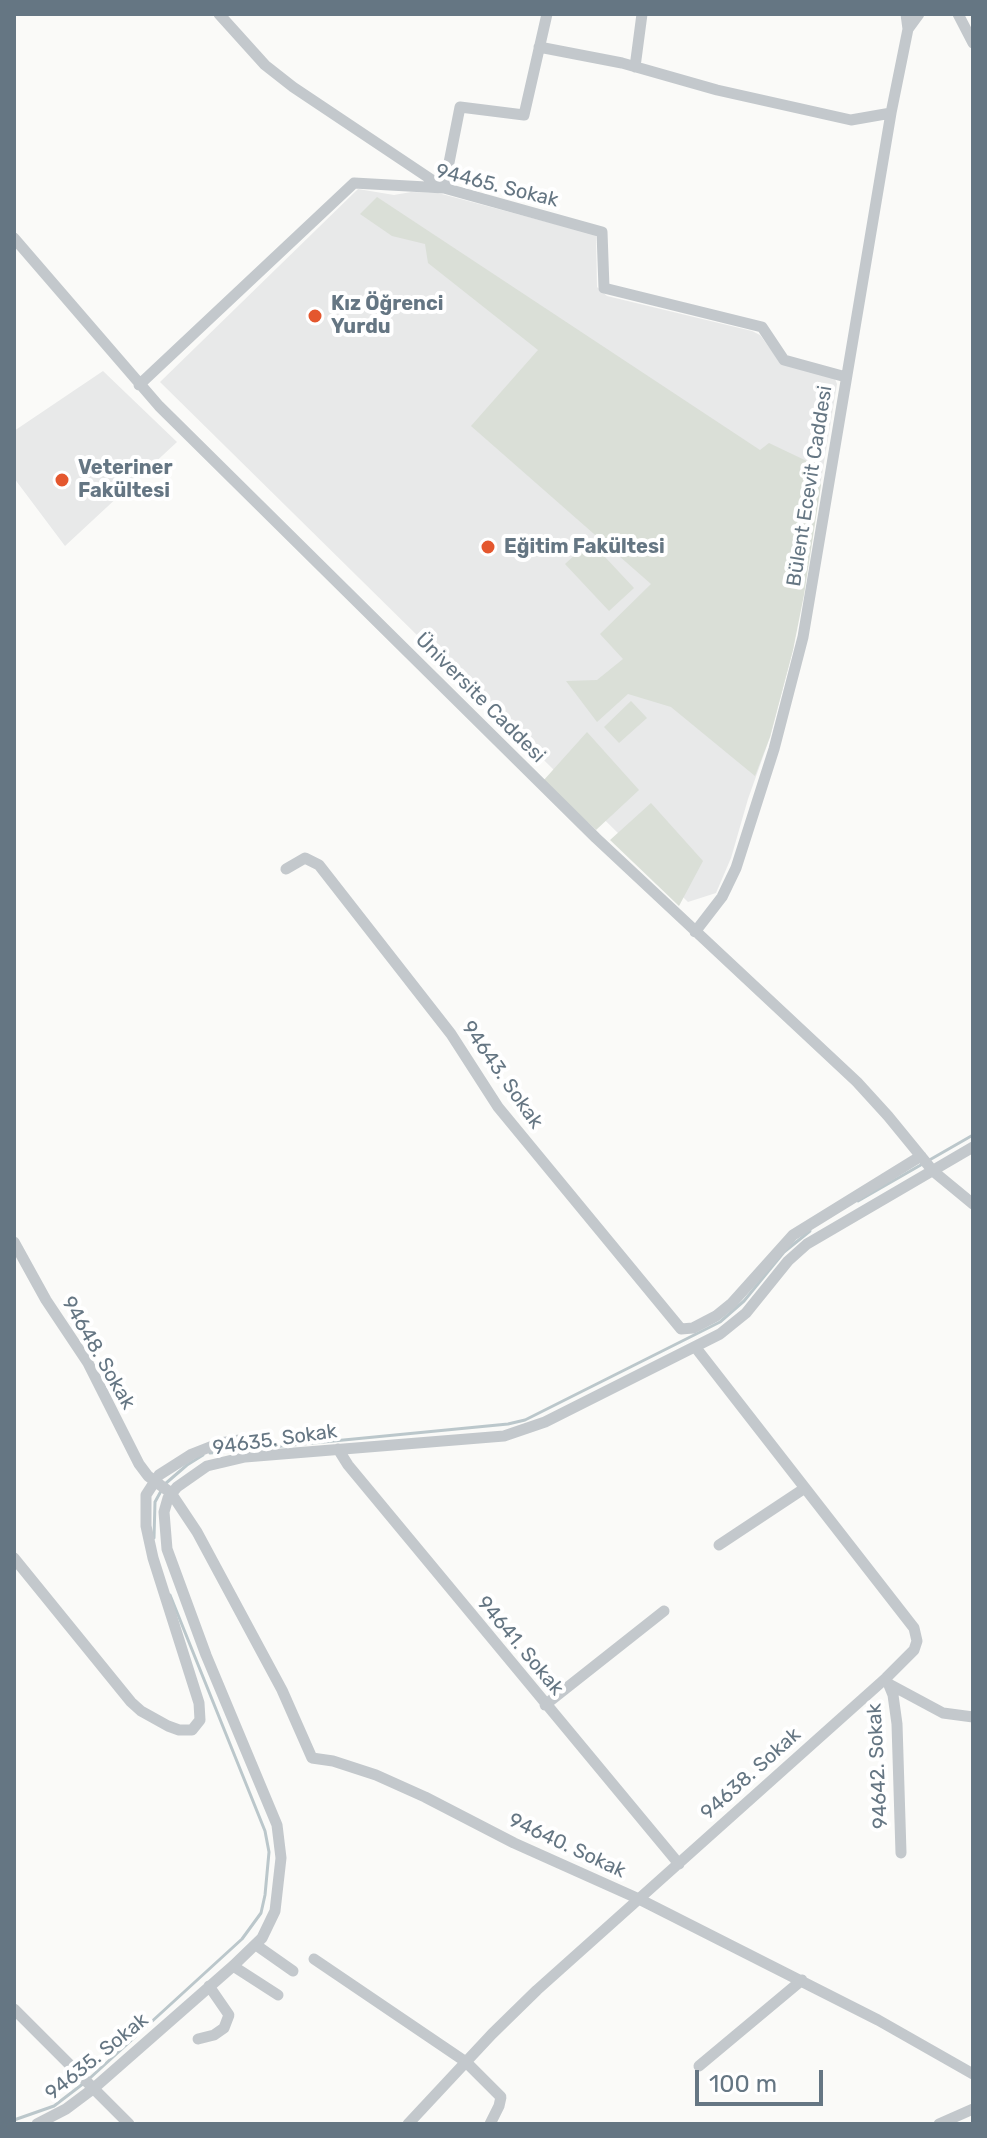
<!DOCTYPE html>
<html>
<head>
<meta charset="utf-8">
<style>
	body { margin:0 }
	#map { position:relative; width:987px; height:2138px; overflow:hidden; background:#fafaf8; font-family:Rubik,sans-serif }
	canvas { display:block }
	.frame { position:absolute; inset:0; border:16px solid #657683; pointer-events:none }
	.scale { position:absolute; left:695px; top:2070px; width:128px; height:36px; box-sizing:border-box; border:4px solid #657683; border-top:0; padding-left:10px; font-size:24px; line-height:28px; white-space:nowrap; color:#657683; -webkit-text-stroke:6px #fff; paint-order:stroke }
</style>
</head>
<body>
<div id="map">
<canvas width="987" height="2138"></canvas>
<div class="frame"></div>
<div class="scale">100 m</div>
</div>
<script>
const ctx = document.querySelector('canvas').getContext('2d');
ctx.lineJoin = 'round';
function fill(path, color) { ctx.fillStyle = color; ctx.fill(path, 'evenodd'); }
const shape = rows => new Path2D(rows.map(r => 'M' + r).join(''));
function strokePath(path, color, width, dash) { ctx.strokeStyle = color; ctx.lineWidth = width; ctx.lineCap = dash ? 'butt' : 'round'; ctx.setLineDash(dash || []); ctx.stroke(path); }
function drawText(font, color, halo, rows, align = 'center') {
  ctx.font = font + ' Rubik,sans-serif'; ctx.lineWidth = 8; ctx.setLineDash([]); ctx.textBaseline = 'middle'; ctx.strokeStyle = halo; ctx.fillStyle = color; for (const [text, x, y, turn = 0] of rows) {
    ctx.save(); ctx.translate(x, y); ctx.rotate((+turn || 0) * Math.PI / 180); ctx.textAlign = isNaN(turn) ? turn : align; if (halo) ctx.strokeText(text, 0, 0); ctx.fillText(text, 0, 0); ctx.restore();
  }
}
fill(shape([
	[358,189,394,195,411,192,438,193,596,235,597,287,607,296,752,331,760,335,781,363,835,379,837,384,793,650,770,737,748,799,731,858,716,893,688,902,160,382],
	[103,371,177,442,65,546,14,478,14,431]
]), '#e8e9e9');
fill(shape([
	[377,197,760,450,769,443,811,463,821,485,804,595,793,650,770,737,755,776,671,707,628,694,597,722,566,681,597,680,623,659,600,634,651,584,471,426,538,350,428,263,425,244,392,236,360,214],
	[590,541,634,588,609,611,565,564],
	[631,701,647,718,619,743,604,727],
	[587,732,639,790,596,830,543,781],
	[651,803,703,861,679,906,610,840]
]), '#dadfd7');
strokePath(shape([
	[858,1201,973,1135],
	[210,1453,508,1424,525,1420,720,1322,744,1301,784,1252,810,1231],
	[165,1484,187,1465,203,1455],
	[154,1538,155,1502,161,1491],
	[90,2078,242,1939,261,1913,265,1895,269,1852,265,1831,170,1595],
	[14,2120,54,2106,84,2083]
]), '#bbc7cb', 3);
strokePath(shape([
	[219,14,265,65,293,87,444,188,460,107,524,115,547,14],
	[958,14,973,43],
	[908,29,919,14],
	[539,47,622,63,717,90,851,120,891,113],
	[635,67,642,14],
	[14,238,159,406,596,838,857,1082,888,1116,933,1171,973,1204],
	[139,385,354,183,444,188,602,232,604,288,762,327,784,360,846,377],
	[286,869,305,858,319,865,451,1034,498,1107,681,1329,693,1328,716,1316,732,1303,793,1235,921,1156],
	[695,932,722,897,736,868,774,749,803,637,891,113,908,29,906,14],
	[14,1242,46,1300,88,1363,139,1464,148,1476,171,1493,197,1532,282,1690,312,1758,333,1761,376,1775,425,1797,514,1843,639,1899,878,2020,973,2074],
	[338,1449,348,1465,679,1864],
	[719,1545,805,1488],
	[14,1558,131,1702,141,1711,168,1726,179,1730,192,1730,200,1720,199,1703,153,1558,146,1526,146,1495,159,1475,192,1454,220,1443,266,1436],
	[886,1678,893,1695,897,1724,901,1853],
	[889,1684,943,1713,973,1717],
	[545,1705,664,1611],
	[256,1945,293,1971],
	[314,1959,466,2062,501,2097,499,2106,490,2124],
	[233,1966,278,1995],
	[14,2009,129,2124],
	[198,2039,214,2035,224,2028,229,2015,209,1986],
	[699,2066,802,1980],
	[37,2124,66,2109,94,2088,233,1966,262,1938,275,1911,281,1858,277,1825,206,1655,167,1549,164,1512,168,1498,177,1487,207,1466,245,1457,504,1436,545,1422,720,1334,746,1313,788,1261,807,1244,973,1147],
	[408,2124,492,2034,537,1990,886,1678,914,1650,917,1641,914,1628,696,1348],
	[939,2124,973,2109]
]), '#c3c8cc', 11);
for (const [x, y, r, color] of [
	[315,316,8,"#e4572e"],
	[62,480,8,"#e4572e"],
	[488,547,8,"#e4572e"]
]) { const dot = new Path2D(); dot.arc(x, y, r, 0, 2 * Math.PI); ctx.fillStyle = color; ctx.fill(dot); strokePath(dot, '#fff', 3); }
drawText('20px', '#657683', '#fff', [
	["94465. Sokak",497,186,14],
	["Bülent Ecevit Caddesi",810,486,-81],
	["Üniversite Caddesi",480,698,45],
	["94643. Sokak",502,1075,55],
	["94648. Sokak",98,1353,60],
	["94635. Sokak",275,1440,-8],
	["94641. Sokak",520,1646,50],
	["94642. Sokak",878,1766,-93],
	["94638. Sokak",751,1774,-42],
	["94640. Sokak",567,1846,25],
	["94635. Sokak",97,2057,-39]
]);
drawText('bold 20px', '#657683', '#fff', [
	["Kız Öğrenci",331,304],
	["Yurdu",331,327],
	["Veteriner",78,468],
	["Fakültesi",78,491],
	["Eğitim Fakültesi",504,547]
], 'left');
</script>
</body>
</html>
